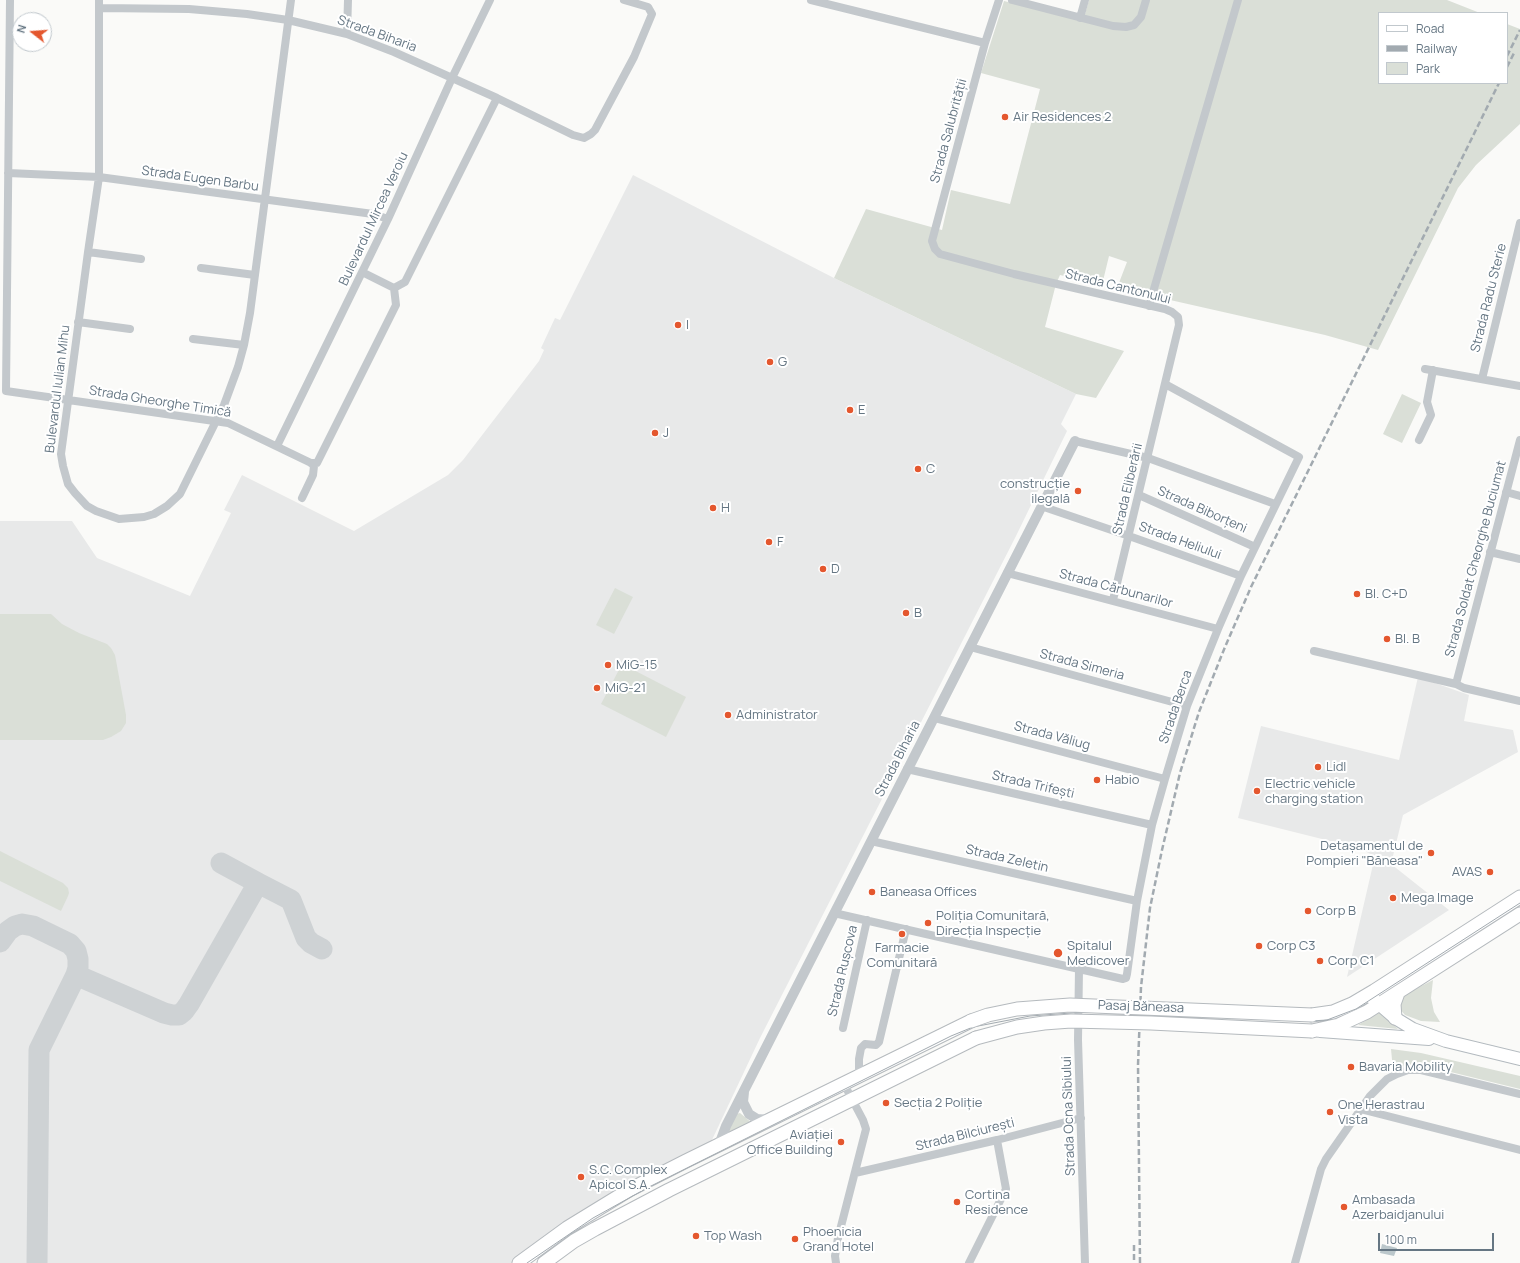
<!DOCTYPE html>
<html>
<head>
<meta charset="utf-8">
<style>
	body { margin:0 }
	#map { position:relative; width:1520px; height:1263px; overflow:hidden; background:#fafaf8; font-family:Manrope,sans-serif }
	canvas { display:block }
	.legend { position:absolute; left:1378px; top:12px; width:130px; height:72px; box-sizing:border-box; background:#fff; border:1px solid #c1c8cd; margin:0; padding:5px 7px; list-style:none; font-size:12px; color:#657683 }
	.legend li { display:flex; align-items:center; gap:8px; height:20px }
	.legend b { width:20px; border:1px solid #c1c8cd }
	.north { position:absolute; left:12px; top:12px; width:40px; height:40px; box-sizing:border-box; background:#fff; border:1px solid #c1c8cd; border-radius:50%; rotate:287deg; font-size:11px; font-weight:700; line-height:16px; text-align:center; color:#657683 }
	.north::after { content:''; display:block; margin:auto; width:14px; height:18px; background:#e4572e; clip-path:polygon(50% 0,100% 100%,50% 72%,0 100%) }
	.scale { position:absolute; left:1378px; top:1233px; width:116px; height:18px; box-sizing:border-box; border:2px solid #657683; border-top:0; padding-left:5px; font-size:12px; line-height:14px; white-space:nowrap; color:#657683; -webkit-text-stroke:3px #fff; paint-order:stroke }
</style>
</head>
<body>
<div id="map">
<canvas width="1520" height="1263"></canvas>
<ul class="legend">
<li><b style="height:5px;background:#fff"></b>Road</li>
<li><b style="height:5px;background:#a2aab0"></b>Railway</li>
<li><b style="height:11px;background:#dadfd7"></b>Park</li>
</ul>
<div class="north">N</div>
<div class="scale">100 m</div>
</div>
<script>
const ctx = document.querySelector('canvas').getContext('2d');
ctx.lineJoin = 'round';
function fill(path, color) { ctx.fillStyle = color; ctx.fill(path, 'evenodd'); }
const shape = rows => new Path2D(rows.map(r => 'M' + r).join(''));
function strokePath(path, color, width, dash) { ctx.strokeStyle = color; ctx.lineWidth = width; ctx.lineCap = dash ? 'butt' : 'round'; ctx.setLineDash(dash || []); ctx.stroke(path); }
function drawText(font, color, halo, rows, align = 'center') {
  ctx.font = font + ' Manrope,sans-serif'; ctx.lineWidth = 4; ctx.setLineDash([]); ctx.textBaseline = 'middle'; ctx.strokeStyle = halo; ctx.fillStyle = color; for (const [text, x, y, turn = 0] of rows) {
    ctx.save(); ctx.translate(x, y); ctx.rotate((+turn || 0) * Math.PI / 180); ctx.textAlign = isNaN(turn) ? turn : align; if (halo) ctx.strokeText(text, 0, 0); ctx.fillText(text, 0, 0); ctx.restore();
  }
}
fill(shape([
	[633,175,834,278,1076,394,1061,424,1067,431,1016,536,760,1038,711,1142,515,1263,0,1263,0,521,72,521,97,558,190,596,231,513,224,510,242,475,354,531,448,475,463,460,539,361,544,350,541,348,555,318,560,320],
	[1418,677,1469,695,1464,721,1513,730,1518,752,1403,815,1391,864,1449,910,1347,977,1375,856,1358,848,1238,818,1261,726,1399,760]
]), '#e8e9e9');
fill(shape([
	[1089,0,1447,0,1480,13,1379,13,1379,83,1507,83,1507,24,1520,29,1520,124,1476,165,1458,188,1378,350,1325,335,1117,288,1127,262,1109,256,1102,285,1060,275,1056,284,1045,327,1124,351,1096,398,1076,394,834,278,866,209,942,230,951,190,1010,204,1040,89,981,73,1004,1,1083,21],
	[1402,394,1421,403,1402,443,1383,434],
	[615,588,633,597,614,634,596,625],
	[0,614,51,614,62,624,79,633,107,644,111,648,115,655,126,715,126,723,121,731,111,737,103,740,0,740],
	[622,664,686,697,666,737,601,704],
	[0,851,63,883,68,888,69,893,68,896,61,911,0,881],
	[1433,980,1431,998,1434,1012,1440,1022,1421,1021,1405,1015,1400,1009,1399,1002,1402,996],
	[1380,1012,1398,1029,1358,1025],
	[1391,1049,1421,1053,1520,1076,1520,1089,1418,1064,1393,1070],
	[740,1113,752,1123,728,1134,727,1132,736,1114]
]), '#dadfd7');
fill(shape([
	[1382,1244,1397,1248,1394,1256,1380,1253]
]), '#bbc7cb');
strokePath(shape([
	[258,883,291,900,306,938,311,943,322,949],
	[0,942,8,931,15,926,22,924,33,926,70,944,76,951,78,959,78,968,76,975,39,1050,37,1263],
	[76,975,164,1013,172,1015,179,1015,184,1011,189,1004,258,883,221,863]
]), '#ced2d4', 21);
const secondary = shape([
	[1372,998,1395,1018,1413,1029,1446,1041,1520,1059],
	[1320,1031,1429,1039]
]);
const primary = shape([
	[1312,1015,1333,1012,1352,1004,1374,991,1520,897],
	[1395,1018,1394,1004,1398,993],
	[1312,1031,1339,1025,1367,1012,1520,914],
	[519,1263,567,1228,629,1190,686,1161,971,1021],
	[544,1263,574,1241,595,1229,669,1190,976,1038]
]);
strokePath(secondary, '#b3babf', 14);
strokePath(primary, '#b5babe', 15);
strokePath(shape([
	[10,0,6,391,228,423,311,463,314,466,313,475,302,498],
	[99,0,99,177,88,252,61,454,63,466,68,484,75,493,87,506,96,511,119,519,144,517,154,514,167,506,180,494,224,405,238,367,244,345,250,313,291,0],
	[811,0,985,43],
	[999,0,985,43,932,241,935,249,940,254,1014,274,1165,309,1172,312,1178,317,1179,325,1113,600],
	[1012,0,1113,26,1126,27,1134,25,1141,17,1146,0],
	[99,8,189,9,247,14,288,20,347,34,394,52,497,98,573,135,584,138,591,134,595,130,634,57,652,14,648,7,624,0],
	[1080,18,1085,0],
	[347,34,348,0],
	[8,173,99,177,373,214,388,219],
	[88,252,141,259],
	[201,268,255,275],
	[394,288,405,282,497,98],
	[1149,306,1238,0],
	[78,322,130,329],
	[193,339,244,345],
	[1425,369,1520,386],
	[1482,379,1520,223],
	[1419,440,1431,415,1427,402,1433,370],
	[1075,441,1148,458,1275,504],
	[277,446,388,219,452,78,490,0],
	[311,463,317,463,396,305,394,288,362,272],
	[1506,492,1520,496],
	[1139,495,1255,547],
	[1041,506,1129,536,1241,576],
	[1490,552,1520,559],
	[1007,573,1218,629],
	[970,647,1187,706],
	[1314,651,1456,684,1464,688,1520,701],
	[1456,684,1520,440],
	[934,718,1165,779],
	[907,769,1152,825],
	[871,841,1137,901],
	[834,913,1123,979,1126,978,1127,974,1137,901,1152,825,1165,779,1187,706,1218,629,1241,576,1299,457,1165,384],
	[1079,969,1078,1040,1085,1263],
	[843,1028,867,920],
	[859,1076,859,1059,861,1048,865,1044,876,1045,879,1042,906,929],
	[1360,1109,1520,1150],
	[855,1173,997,1140,1081,1118],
	[836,1263,835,1256,838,1238,866,1129,863,1120,844,1084],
	[969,1263,1006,1189,997,1140],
	[1295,1263,1321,1169,1326,1159,1370,1096,1387,1079,1397,1074,1408,1070,1421,1070,1520,1094]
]), '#c3c8cc', 8);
strokePath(shape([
	[744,1092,743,1102,749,1114,757,1119,770,1120],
	[719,1145,726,1126,1075,441]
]), '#c3c8cc', 10);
strokePath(secondary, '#fff', 12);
strokePath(primary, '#fff', 13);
strokePath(shape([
	[527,1263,593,1218,649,1187,951,1036,973,1027,1030,1016,1085,1012,1311,1021,1327,1020,1356,1009,1520,903]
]), '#a2aab0', 1);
strokePath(shape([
	[1507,56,1520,30],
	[1507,67,1514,53],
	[1134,1245,1134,1263],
	[1140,1263,1138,1065,1141,987,1150,908,1162,850,1180,773,1199,712,1225,647,1251,587,1499,83]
]), '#a2aab0', 2.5, [6, 3]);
const primaryBridge = shape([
	[971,1021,988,1015,1017,1009,1070,1005,1312,1015],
	[976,1038,1017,1027,1044,1023,1071,1021,1151,1023,1312,1031]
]);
strokePath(primaryBridge, '#b5babe', 15, []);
strokePath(primaryBridge, '#fff', 13);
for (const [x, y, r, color] of [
	[1005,117,4,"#e4572e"],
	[678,325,4,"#e4572e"],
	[770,362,4,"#e4572e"],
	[850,410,4,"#e4572e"],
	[655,433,4,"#e4572e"],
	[918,469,4,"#e4572e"],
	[1078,491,4,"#e4572e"],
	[713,508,4,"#e4572e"],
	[769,542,4,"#e4572e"],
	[823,569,4,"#e4572e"],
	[1357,594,4,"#e4572e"],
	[906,613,4,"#e4572e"],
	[1387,639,4,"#e4572e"],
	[608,665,4,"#e4572e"],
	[597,688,4,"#e4572e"],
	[728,715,4,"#e4572e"],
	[1318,767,4,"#e4572e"],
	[1097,780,4,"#e4572e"],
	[1257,791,4,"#e4572e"],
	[1431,853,4,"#e4572e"],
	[1490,872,4,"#e4572e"],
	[872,892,4,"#e4572e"],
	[1393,898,4,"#e4572e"],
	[1308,911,4,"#e4572e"],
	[928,923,4,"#e4572e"],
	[902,934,4,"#e4572e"],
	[1259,946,4,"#e4572e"],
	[1058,953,5,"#e4572e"],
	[1320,961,4,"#e4572e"],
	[1351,1067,4,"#e4572e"],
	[886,1103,4,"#e4572e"],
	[1330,1112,4,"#e4572e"],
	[841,1142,4,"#e4572e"],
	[581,1177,4,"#e4572e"],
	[957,1202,4,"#e4572e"],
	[1344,1207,4,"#e4572e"],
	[696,1236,4,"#e4572e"],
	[795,1239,4,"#e4572e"]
]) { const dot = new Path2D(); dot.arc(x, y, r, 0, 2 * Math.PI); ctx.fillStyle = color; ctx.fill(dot); strokePath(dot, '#fff', 1.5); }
drawText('13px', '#657683', '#fff', [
	["Strada Biharia",377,34,20],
	["Strada Salubrității",949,131,-75],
	["Strada Eugen Barbu",200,179,8],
	["Bulevardul Mircea Veroiu",374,219,-65],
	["Strada Cantonului",1118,287,14],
	["Strada Radu Sterie",1489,298,-76],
	["Bulevardul Iulian Mihu",58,389,-83],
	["Strada Gheorghe Timică",160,402,9],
	["Strada Eliberării",1128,489,-77],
	["Strada Biborțeni",1202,510,24],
	["Strada Heliului",1180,541,20],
	["Strada Soldat Gheorghe Buciumat",1476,559,-75],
	["Strada Cărbunarilor",1116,589,15],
	["Strada Simeria",1082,665,15],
	["Strada Berca",1176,707,-71],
	["Strada Văliug",1052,736,15],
	["Strada Biharia",898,759,-63],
	["Strada Trifești",1033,785,13],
	["Strada Zeletin",1007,859,13],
	["Strada Rușcova",843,971,-77],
	["Pasaj Băneasa",1141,1007,2],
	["Strada Ocna Sibiului",1069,1116,-92],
	["Strada Bilciurești",965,1135,-14]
]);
drawText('13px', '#657683', '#fff', [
	["Air Residences 2",1013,117],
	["I",686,325],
	["G",778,362],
	["E",858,410],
	["J",663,433],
	["C",926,469],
	["construcție",1070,484,"right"],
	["ilegală",1070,499,"right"],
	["H",721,508],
	["F",777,542],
	["D",831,569],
	["Bl. C+D",1365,594],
	["B",914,613],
	["Bl. B",1395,639],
	["MiG-15",616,665],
	["MiG-21",605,688],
	["Administrator",736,715],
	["Lidl",1326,767],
	["Habio",1105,780],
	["Electric vehicle",1265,784],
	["charging station",1265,799],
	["Detașamentul de",1423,846,"right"],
	["Pompieri \"Băneasa\"",1423,861,"right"],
	["AVAS",1482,872,"right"],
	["Baneasa Offices",880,892],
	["Mega Image",1401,898],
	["Corp B",1316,911],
	["Poliția Comunitară,",936,916],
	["Direcția Inspecție",936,931],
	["Spitalul",1067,946],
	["Medicover",1067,961],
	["Corp C3",1267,946],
	["Farmacie",902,948,"center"],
	["Comunitară",902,963,"center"],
	["Corp C1",1328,961],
	["Bavaria Mobility",1359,1067],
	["Secția 2 Poliție",894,1103],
	["One Herastrau",1338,1105],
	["Vista",1338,1120],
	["Aviației",833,1135,"right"],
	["Office Building",833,1150,"right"],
	["S.C. Complex",589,1170],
	["Apicol S.A.",589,1185],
	["Cortina",965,1195],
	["Residence",965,1210],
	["Ambasada",1352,1200],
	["Azerbaidjanului",1352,1215],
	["Phoenicia",803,1232],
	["Grand Hotel",803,1247],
	["Top Wash",704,1236]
], 'left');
</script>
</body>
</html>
